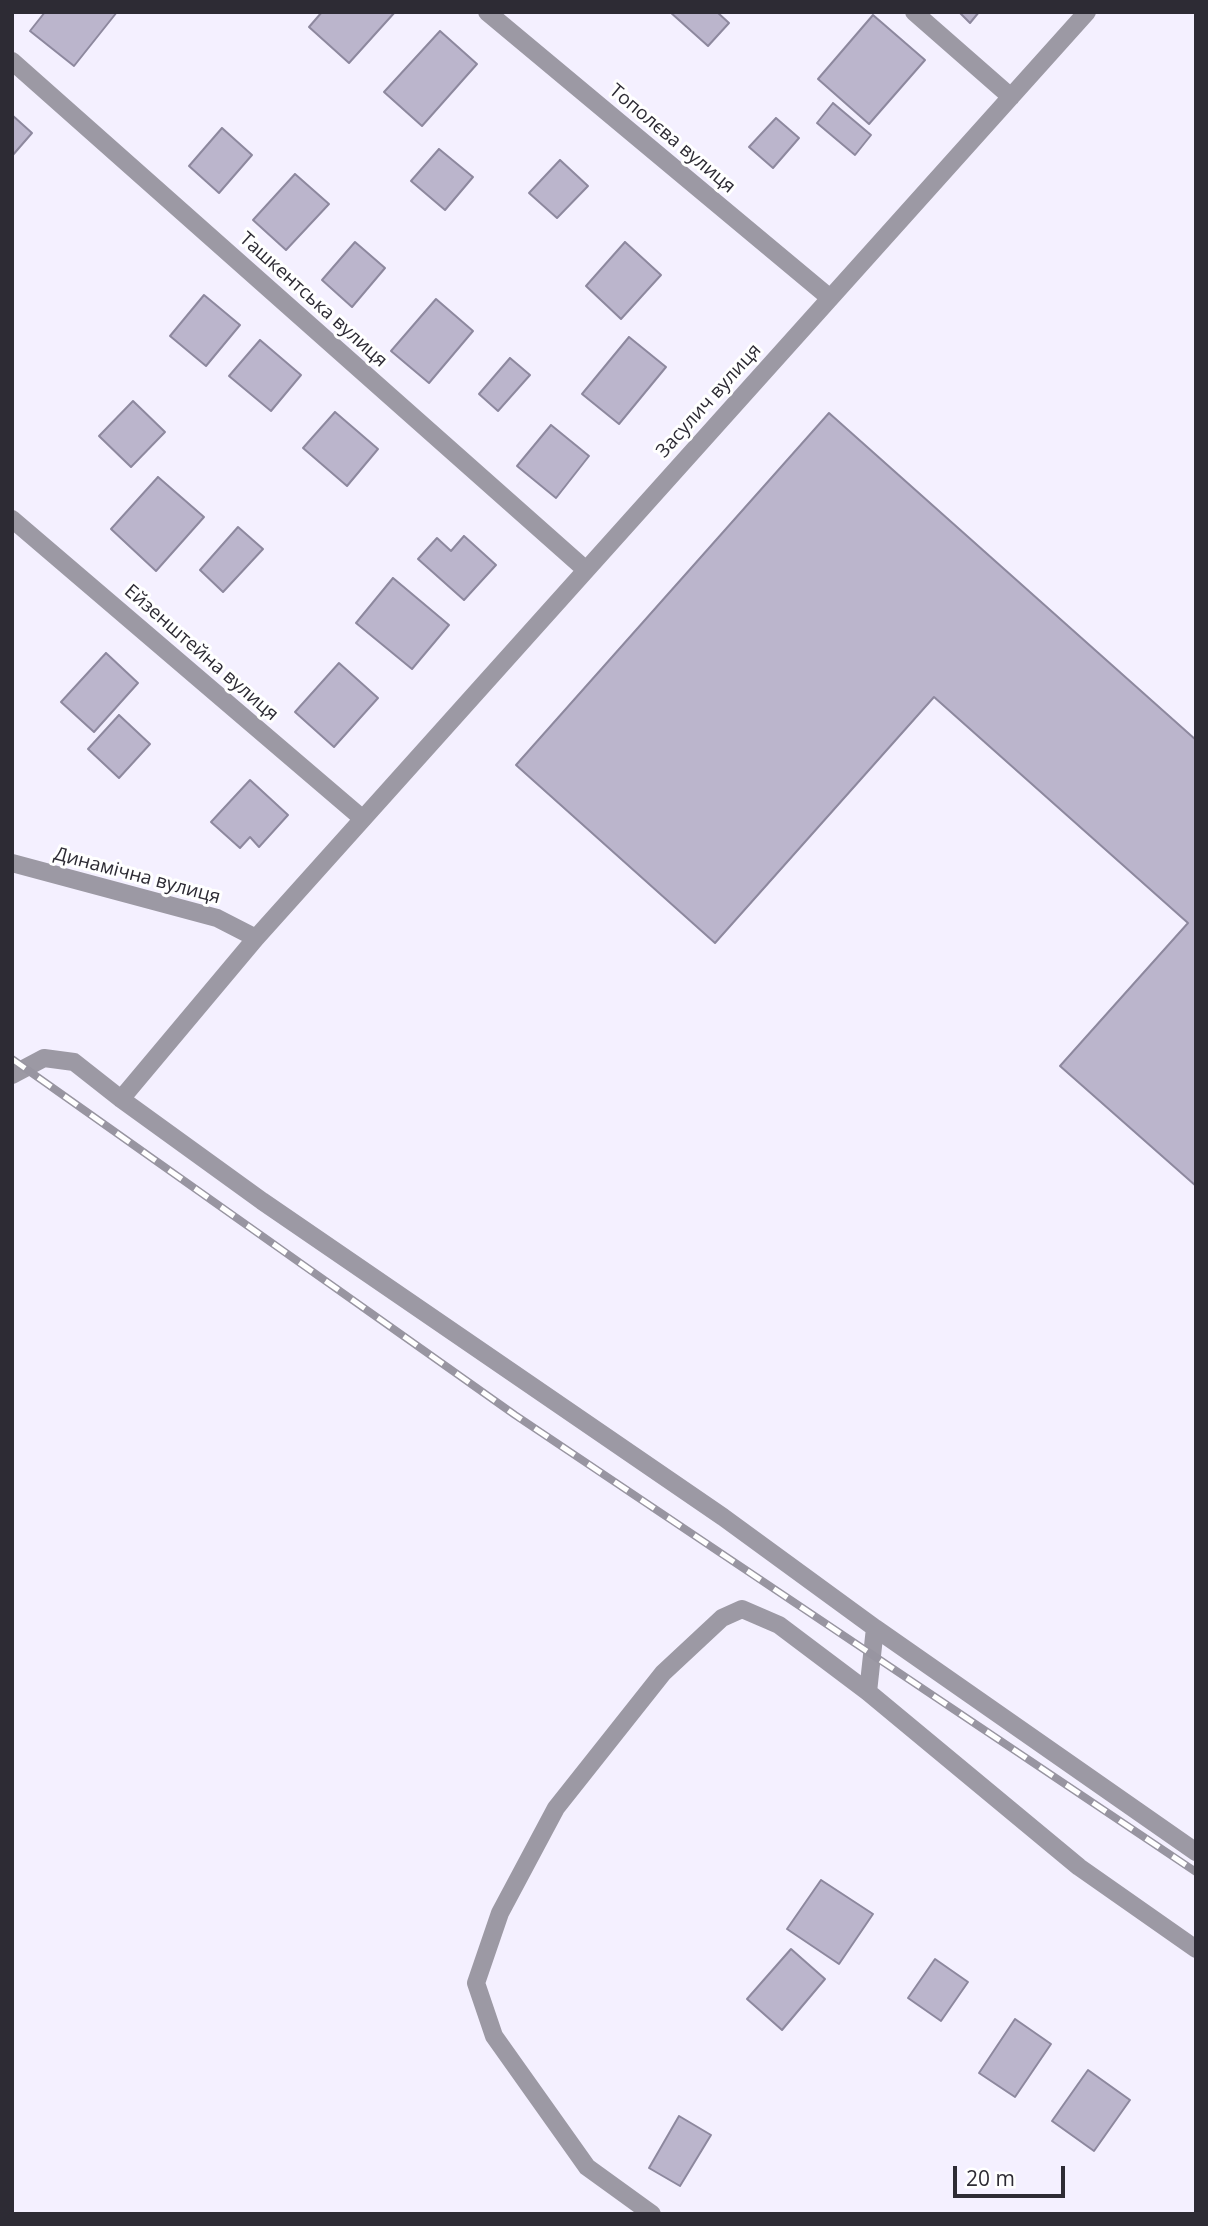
<!DOCTYPE html>
<html>
<head>
<meta charset="utf-8">
<style>
	body { margin:0 }
	#map { position:relative; width:1208px; height:2226px; overflow:hidden; background:#f4f0ff; font-family:"Open Sans",sans-serif }
	canvas { display:block }
	.frame { position:absolute; inset:0; border:14px solid #2d2b34; pointer-events:none }
	.scale { position:absolute; left:953px; top:2166px; width:112px; height:32px; box-sizing:border-box; border:4px solid #2d2b34; border-top:0; padding-left:9px; font-size:21px; line-height:24px; white-space:nowrap; color:#2d2b34; -webkit-text-stroke:5px #fff; paint-order:stroke }
</style>
</head>
<body>
<div id="map">
<canvas width="1208" height="2226"></canvas>
<div class="frame"></div>
<div class="scale">20 m</div>
</div>
<script>
const ctx = document.querySelector('canvas').getContext('2d');
ctx.lineJoin = 'round';
function fill(path, color) { ctx.fillStyle = color; ctx.fill(path, 'evenodd'); }
const shape = rows => new Path2D(rows.map(r => 'M' + r).join(''));
function strokePath(path, color, width, dash) { ctx.strokeStyle = color; ctx.lineWidth = width; ctx.lineCap = dash ? 'butt' : 'round'; ctx.setLineDash(dash || []); ctx.stroke(path); }
function drawText(font, color, halo, rows, align = 'center') {
  ctx.font = font + ' "Open Sans",sans-serif'; ctx.lineWidth = 6; ctx.setLineDash([]); ctx.textBaseline = 'middle'; ctx.strokeStyle = halo; ctx.fillStyle = color; for (const [text, x, y, turn = 0] of rows) {
    ctx.save(); ctx.translate(x, y); ctx.rotate((+turn || 0) * Math.PI / 180); ctx.textAlign = isNaN(turn) ? turn : align; if (halo) ctx.strokeText(text, 0, 0); ctx.fillText(text, 0, 0); ctx.restore();
  }
}
const building = shape([
	[45,12,117,12,74,66,30,31,45,12],
	[322,12,395,12,349,63,309,27,322,12],
	[670,12,717,12,729,23,708,46,670,12],
	[959,12,979,12,970,23,959,12],
	[873,15,925,60,869,124,818,79,873,15],
	[440,31,477,64,422,126,384,92,440,31],
	[833,103,871,135,855,155,817,123,833,103],
	[12,115,32,133,12,156,12,115],
	[776,118,799,138,773,168,749,147,776,118],
	[222,128,252,155,219,193,189,166,222,128],
	[439,149,473,177,445,210,411,181,439,149],
	[560,160,588,186,557,218,529,193,560,160],
	[295,174,329,204,286,250,253,220,295,174],
	[355,242,385,268,352,307,322,280,355,242],
	[625,242,661,275,621,319,586,286,625,242],
	[204,295,240,325,206,366,170,336,204,295],
	[436,299,473,331,429,383,391,351,436,299],
	[629,337,666,367,619,424,582,394,629,337],
	[260,340,301,375,271,411,229,376,260,340],
	[510,358,530,375,498,411,479,394,510,358],
	[133,401,165,432,131,467,99,436,133,401],
	[335,412,378,449,347,486,303,448,335,412],
	[829,413,1196,740,1196,1186,1060,1066,1188,923,934,697,715,943,516,765,829,413],
	[551,425,589,456,556,498,517,466,551,425],
	[158,477,204,517,156,571,111,529,158,477],
	[238,527,263,549,223,592,200,570,238,527],
	[464,536,496,565,464,600,418,559,437,538,451,551,464,536],
	[393,578,449,625,412,669,356,623,393,578],
	[106,653,138,683,94,732,61,702,106,653],
	[339,663,378,698,334,747,295,712,339,663],
	[119,715,150,744,119,778,88,749,119,715],
	[250,780,288,815,259,847,250,837,240,848,211,822,250,780],
	[821,1880,873,1914,839,1964,787,1929,821,1880],
	[791,1949,825,1979,782,2030,747,1999,791,1949],
	[935,1959,968,1982,941,2021,908,1998,935,1959],
	[1015,2019,1051,2044,1015,2097,979,2073,1015,2019],
	[1088,2070,1130,2100,1094,2151,1052,2121,1088,2070],
	[679,2116,711,2135,680,2186,649,2168,679,2116]
]);
fill(building, '#bbb5cc');
strokePath(building, '#8d889e', 2);
strokePath(shape([
	[487,12,830,298],
	[914,12,1011,97],
	[12,61,586,570],
	[12,519,363,819],
	[12,863,217,918,256,938,1087,12],
	[256,938,121,1099,262,1201,723,1517,875,1628,868,1692],
	[12,1075,44,1058,74,1062,121,1099],
	[875,1628,1196,1852],
	[652,2214,587,2167,494,2036,476,1983,500,1913,556,1808,663,1673,722,1618,742,1609,779,1625,868,1692,1079,1867,1196,1949]
]), '#9c99a4', 18);
const rail = shape([
	[12,1059,515,1415,1196,1872]
]);
strokePath(rail, '#9895a1', 8);
strokePath(rail, '#fff', 5, [16]);
drawText('19px', '#2d2b34', '#fff', [
	["Тополєва вулиця",672,139,40],
	["Ташкентська вулиця",313,300,42],
	["Засулич вулиця",709,401,-48],
	["Ейзенштейна вулиця",201,653,41],
	["Динамічна вулиця",137,876,15]
]);
</script>
</body>
</html>
